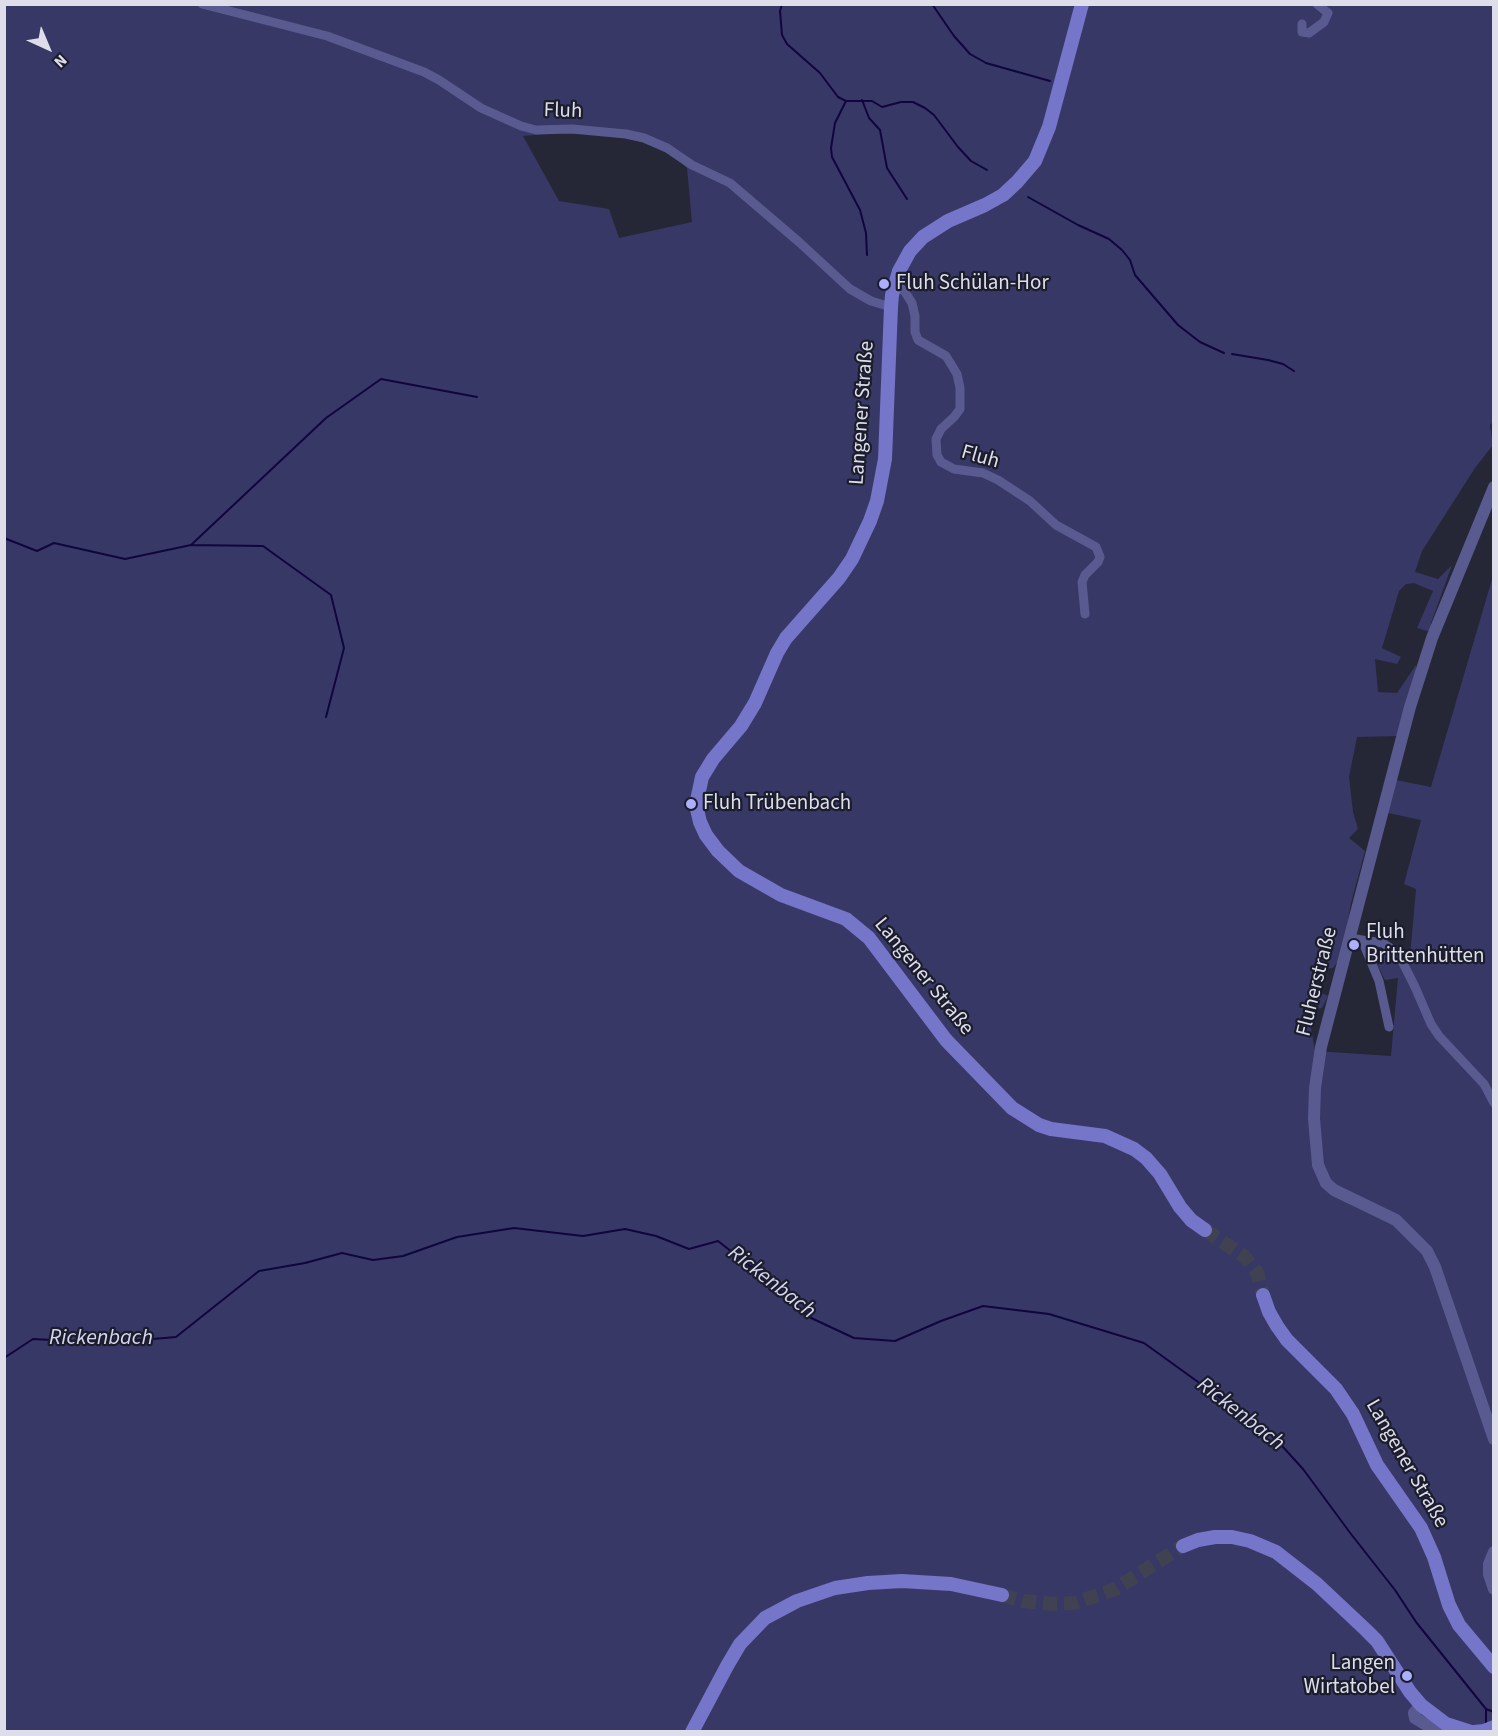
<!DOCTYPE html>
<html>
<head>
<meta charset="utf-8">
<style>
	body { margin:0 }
	#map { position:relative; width:1498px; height:1736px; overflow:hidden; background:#252636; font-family:"Source Sans 3",sans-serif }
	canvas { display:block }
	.frame { position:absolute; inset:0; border:6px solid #dddee9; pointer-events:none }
	.north { position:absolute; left:18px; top:18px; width:60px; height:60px; -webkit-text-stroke:4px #1b1c2c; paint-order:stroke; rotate:136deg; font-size:16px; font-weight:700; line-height:24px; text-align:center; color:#dddee9 }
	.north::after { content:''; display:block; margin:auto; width:21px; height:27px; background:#dddee9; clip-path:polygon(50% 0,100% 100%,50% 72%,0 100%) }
</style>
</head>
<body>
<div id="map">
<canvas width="1498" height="1736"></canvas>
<div class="frame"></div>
<div class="north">N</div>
</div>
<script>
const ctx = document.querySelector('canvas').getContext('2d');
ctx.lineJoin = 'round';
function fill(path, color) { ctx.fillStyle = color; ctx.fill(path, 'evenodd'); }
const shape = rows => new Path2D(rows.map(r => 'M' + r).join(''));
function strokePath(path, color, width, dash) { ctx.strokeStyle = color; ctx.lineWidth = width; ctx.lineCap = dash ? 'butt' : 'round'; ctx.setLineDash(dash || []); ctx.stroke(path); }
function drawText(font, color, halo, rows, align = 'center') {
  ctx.font = font + ' "Source Sans 3",sans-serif'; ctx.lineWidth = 4.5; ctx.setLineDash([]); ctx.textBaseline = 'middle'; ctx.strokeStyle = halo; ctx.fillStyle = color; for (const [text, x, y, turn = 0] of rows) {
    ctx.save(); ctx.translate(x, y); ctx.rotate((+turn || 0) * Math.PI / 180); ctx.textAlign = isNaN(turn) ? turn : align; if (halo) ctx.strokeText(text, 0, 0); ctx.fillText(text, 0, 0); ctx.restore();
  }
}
fill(shape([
	[5,5,1493,5,1494,421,1490,425,1493,445,1475,468,1422,551,1415,572,1438,579,1452,565,1431,623,1431,632,1417,628,1433,591,1414,583,1406,584,1399,591,1382,648,1401,657,1397,664,1375,659,1378,692,1397,693,1416,665,1417,675,1398,736,1357,737,1349,777,1353,812,1358,829,1349,838,1365,851,1351,903,1342,956,1333,968,1312,970,1312,988,1328,996,1322,1008,1308,1011,1315,1051,1391,1056,1398,978,1385,980,1378,966,1383,951,1397,962,1410,956,1416,889,1404,884,1421,820,1388,813,1396,780,1431,787,1493,576,1493,1731,5,1732],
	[558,133,601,134,644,142,668,151,687,168,692,222,619,238,609,209,559,201,523,136]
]), '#383866');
strokePath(shape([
	[782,4,780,11,782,35,787,44,820,73,838,97,846,101,872,101,882,107,901,102,913,102,925,108,934,115,958,147,971,161,987,170],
	[932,4,954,36,970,54,986,63,1050,81],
	[862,100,869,118,880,130,887,168,907,199],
	[846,101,835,123,831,148,832,157,860,210,866,233,867,255],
	[1028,197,1078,225,1109,239,1122,250,1130,260,1135,275,1178,325,1200,342,1224,353],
	[1232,354,1268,360,1283,364,1294,371],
	[4,538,37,551,54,543,125,559,191,545,263,546,331,595,344,648,326,717],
	[191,545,326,418,381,379,477,397],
	[4,1358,33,1339,106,1343,176,1337,259,1271,305,1263,342,1253,373,1260,403,1256,457,1237,514,1228,583,1236,625,1229,656,1236,689,1249,718,1241,774,1285,809,1317,854,1338,895,1341,941,1321,983,1306,1049,1314,1144,1343,1273,1436,1303,1469,1351,1534,1395,1590,1416,1622,1486,1709,1486,1726],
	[1486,1709,1494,1712]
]), '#11053f', 2);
strokePath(shape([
	[1205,1230,1245,1257,1257,1272,1263,1295],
	[1002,1595,1024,1601,1052,1604,1075,1603,1115,1589,1183,1546]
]), '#414251', 14, [14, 7]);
strokePath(shape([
	[202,4,327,36,424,72,439,80,481,108,521,126,536,130,572,129,626,134,644,138,667,148,692,165,730,183,799,242,850,289,871,301,891,307],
	[1302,24,1302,32,1309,33,1324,22,1328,13,1317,4],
	[895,283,905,292,912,303,915,316,915,332,918,340,946,356,957,374,960,388,960,409,954,417,941,429,936,439,937,455,941,462,954,469,983,473,998,480,1030,501,1056,525,1096,547,1100,557,1098,562,1085,575,1082,582,1085,614],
	[1358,939,1362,940,1379,981,1389,1027],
	[1362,940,1383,943,1393,950,1402,961,1415,987,1431,1024,1439,1036,1484,1084,1494,1103]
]), '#595a8f', 9);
strokePath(shape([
	[1494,487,1432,638,1410,707,1321,1047,1315,1088,1314,1119,1318,1165,1326,1183,1334,1190,1396,1220,1427,1251,1435,1267,1494,1439],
	[1494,1552,1489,1564,1489,1574,1494,1589],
	[1421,1705,1414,1713,1415,1718,1438,1732]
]), '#595a8f', 12);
strokePath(shape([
	[1082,4,1049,127,1035,161,1017,182,1003,195,985,205,948,221,923,237,910,251,899,271,892,295,891,307,885,459,877,501,870,521,852,559,839,578,786,638,777,653,755,703,741,726,713,759,702,777,696,805,700,822,706,835,718,851,739,871,781,895,846,919,869,938,946,1040,1012,1108,1039,1125,1051,1129,1105,1136,1134,1149,1146,1158,1160,1174,1180,1207,1191,1220,1205,1230],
	[1263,1295,1269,1312,1277,1326,1287,1340,1336,1389,1353,1414,1377,1465,1421,1528,1434,1557,1449,1605,1459,1625,1494,1667],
	[1183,1546,1198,1540,1215,1537,1232,1537,1250,1541,1276,1552,1317,1584,1366,1630,1377,1641,1410,1692,1421,1705,1446,1724,1471,1732],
	[692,1732,727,1666,740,1644,765,1618,797,1601,835,1588,868,1583,902,1581,951,1584,1002,1595],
	[1474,1732,1484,1731,1494,1727]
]), '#7575ca', 14);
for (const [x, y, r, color] of [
	[884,284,6,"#acaffb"],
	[691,804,6,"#acaffb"],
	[1354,945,6,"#acaffb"],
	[1407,1676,6,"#acaffb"]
]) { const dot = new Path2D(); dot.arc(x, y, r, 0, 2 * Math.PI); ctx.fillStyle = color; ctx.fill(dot); strokePath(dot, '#1b1c2c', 2); }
drawText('21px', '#dddee9', '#1b1c2c', [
	["Fluh",563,112,2],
	["Langener Straße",863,413,-86],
	["Fluh",980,458,16],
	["Langener Straße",923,977,51],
	["Fluherstraße",1318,982,-76],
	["Langener Straße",1406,1464,60]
]);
drawText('21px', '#dddee9', '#1b1c2c', [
	["Fluh Schülan-Hor",896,284],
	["Fluh Trübenbach",703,804],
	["Fluh",1366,933],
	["Brittenhütten",1366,957],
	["Langen",1395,1664,"right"],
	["Wirtatobel",1395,1688,"right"]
], 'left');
drawText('italic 22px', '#d4d6ed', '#1b1c2c', [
	["Rickenbach",771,1283,38],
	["Rickenbach",101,1339],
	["Rickenbach",1240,1415,38]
]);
</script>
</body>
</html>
